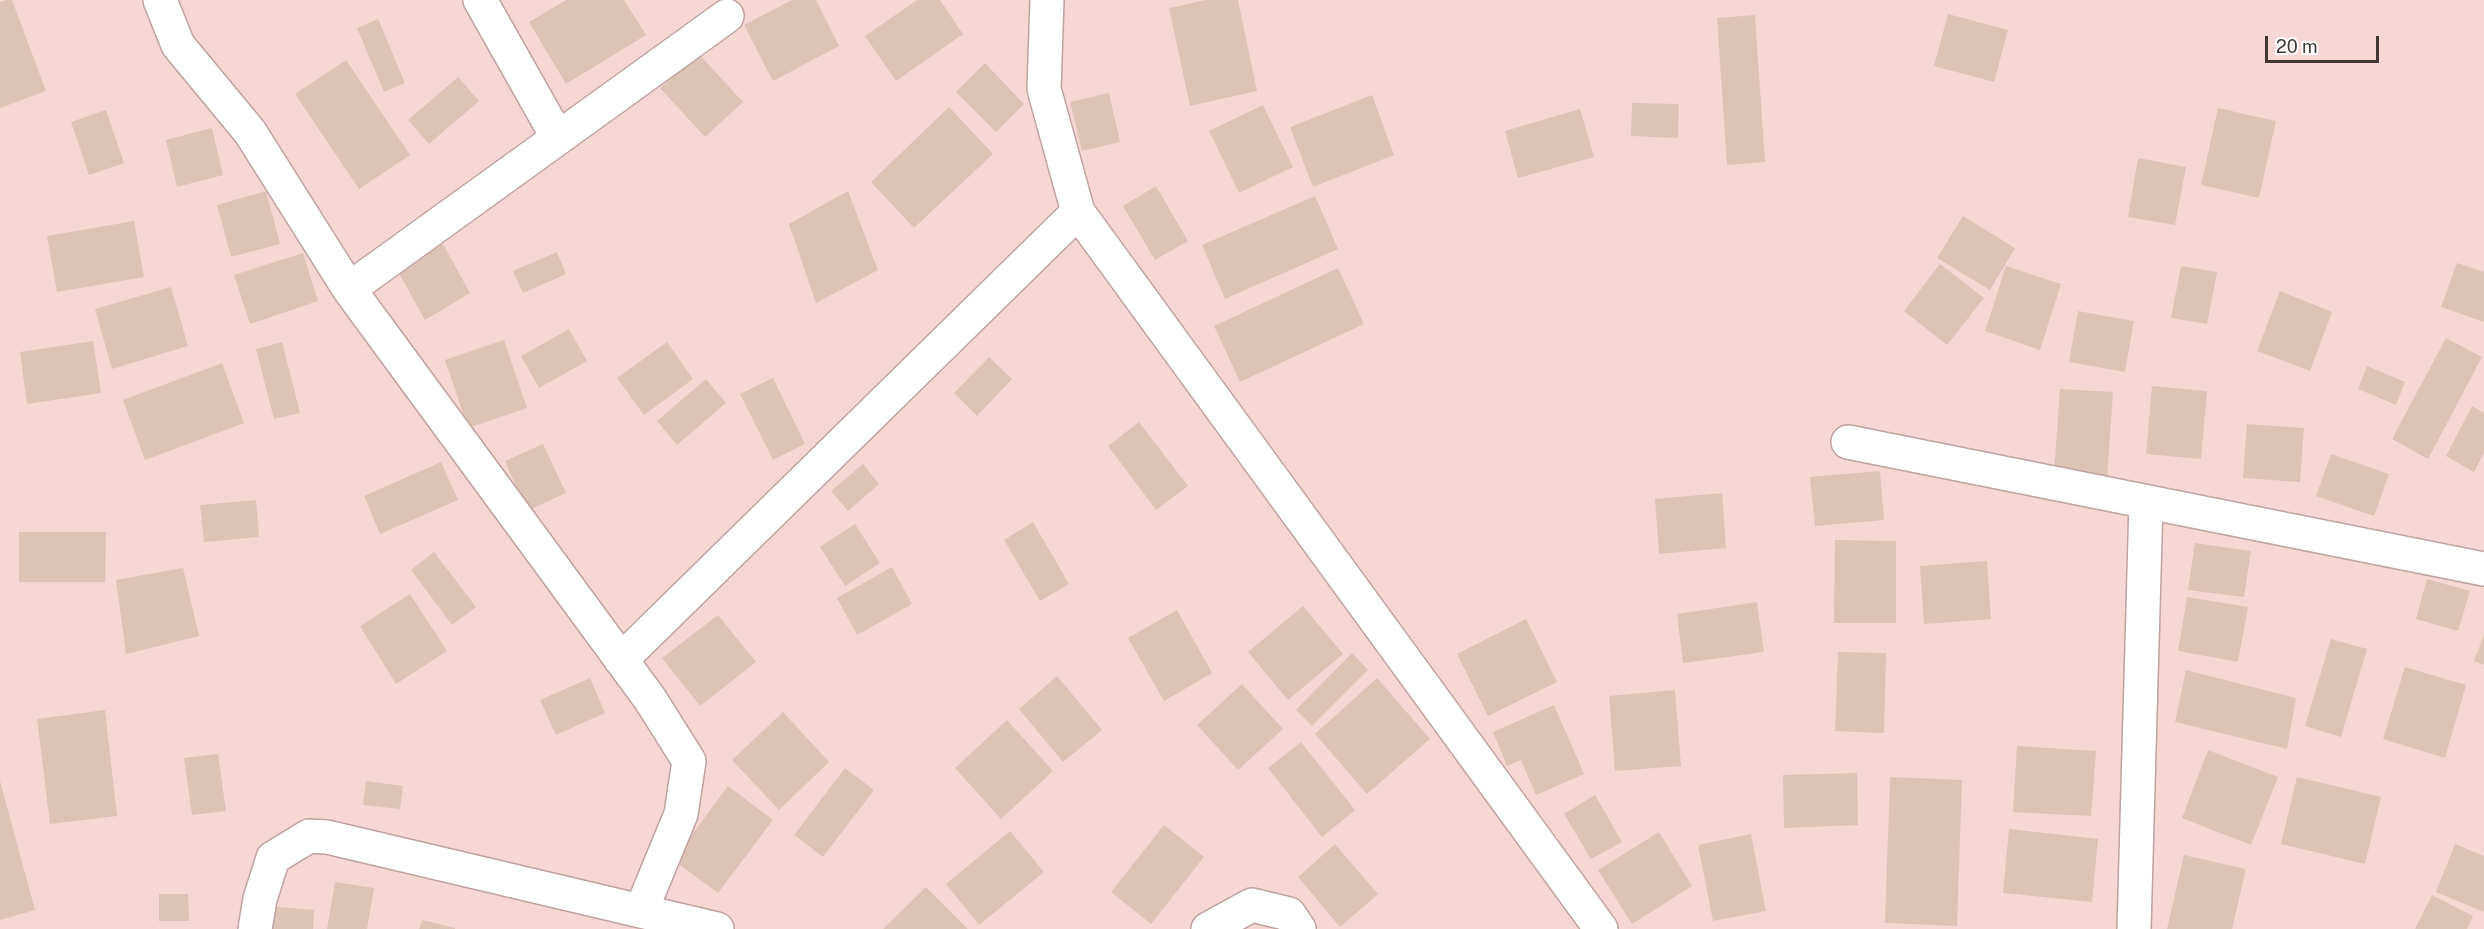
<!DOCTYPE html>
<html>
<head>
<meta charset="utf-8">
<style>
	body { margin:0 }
	#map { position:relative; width:2484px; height:929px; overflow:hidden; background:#f7d7d4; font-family:"Public Sans",sans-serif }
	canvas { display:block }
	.scale { position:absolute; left:2265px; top:36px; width:114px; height:27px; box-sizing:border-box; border:3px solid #423534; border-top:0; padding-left:8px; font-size:18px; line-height:21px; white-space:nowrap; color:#423534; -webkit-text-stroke:4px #fff; paint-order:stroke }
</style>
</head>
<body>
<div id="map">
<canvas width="2484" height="929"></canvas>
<div class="scale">20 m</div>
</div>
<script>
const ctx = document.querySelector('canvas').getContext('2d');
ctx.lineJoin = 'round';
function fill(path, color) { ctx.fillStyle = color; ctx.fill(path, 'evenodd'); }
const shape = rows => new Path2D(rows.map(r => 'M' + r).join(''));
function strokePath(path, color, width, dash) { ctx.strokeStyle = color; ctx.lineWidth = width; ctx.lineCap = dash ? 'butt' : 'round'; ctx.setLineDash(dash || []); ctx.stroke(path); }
fill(shape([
	[6,0,12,0,46,91,0,108,0,2],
	[566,0,624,0,646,35,566,84,529,22],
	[792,0,816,0,839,46,773,81,744,25],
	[917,0,940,0,963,34,896,81,865,36],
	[1206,0,1238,0,1257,91,1190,106,1169,8],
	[1948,14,2008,30,1994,82,1934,66],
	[1755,15,1765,162,1727,165,1717,18],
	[378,19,405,83,384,92,357,28],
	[698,53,743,102,705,137,660,88],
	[346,60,410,155,359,189,295,94],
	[985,63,1024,104,996,132,956,92],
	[458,77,479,101,429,144,408,120],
	[1109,93,1120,142,1082,151,1070,102],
	[1372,95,1394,155,1313,187,1290,127],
	[1632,103,1679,104,1678,138,1631,136],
	[1263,105,1293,167,1239,193,1209,131],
	[949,107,993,154,914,228,871,182],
	[2218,108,2276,121,2259,198,2201,185],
	[1580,109,1594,157,1518,178,1505,131],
	[106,110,124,163,89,175,71,122],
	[212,128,223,175,177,187,166,140],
	[2138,158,2186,167,2175,225,2128,217],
	[1156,186,1188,241,1155,260,1123,206],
	[266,191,280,244,231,257,217,205],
	[848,191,878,270,816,303,789,224],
	[1315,196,1338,249,1225,299,1202,245],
	[1963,216,2015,248,1990,290,1937,258],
	[134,221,144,277,57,292,47,236],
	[443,244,470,293,425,320,397,270],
	[557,252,566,274,523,293,513,271],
	[303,253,318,301,250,324,234,275],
	[2457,263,2484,272,2484,322,2441,307],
	[1940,264,1984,298,1947,345,1904,311],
	[2006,266,2061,284,2040,350,1985,331],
	[2181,266,2217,272,2207,324,2171,318],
	[1338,268,1364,324,1240,382,1214,326],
	[171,287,188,346,112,369,95,309],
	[2280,291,2332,312,2310,371,2257,351],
	[2078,311,2134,321,2125,372,2069,362],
	[569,329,587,361,539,388,521,356],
	[2446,338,2482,357,2428,459,2392,439],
	[504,340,527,408,468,428,445,360],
	[93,341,101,393,27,404,20,352],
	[282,342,300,413,274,419,256,349],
	[667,342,693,379,644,415,617,378],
	[989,357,1012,379,977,416,954,393],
	[222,363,244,423,145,460,123,400],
	[2367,366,2405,382,2396,405,2358,389],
	[773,378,805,444,773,460,740,394],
	[706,379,726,403,677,445,657,421],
	[2152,386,2207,391,2201,459,2146,454],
	[2060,389,2113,392,2107,478,2054,474],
	[2472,406,2484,413,2484,453,2474,472,2446,456],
	[1139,422,1188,486,1156,510,1108,446],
	[2247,424,2304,428,2300,482,2243,478],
	[543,444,566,493,527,511,505,461],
	[2331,454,2389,474,2374,516,2316,496],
	[441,462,458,500,380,534,364,496],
	[863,464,879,484,848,511,831,491],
	[1880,471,1884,520,1815,526,1810,477],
	[1722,493,1726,548,1659,554,1655,499],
	[256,500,259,537,204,542,200,505],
	[1033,522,1069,584,1040,601,1004,540],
	[855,524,880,563,845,586,820,547],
	[19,532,106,532,105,582,19,582],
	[1835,540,1896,541,1896,623,1834,623],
	[2195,543,2251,551,2244,597,2188,590],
	[434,552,476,607,452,625,411,570],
	[1987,561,1991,619,1924,624,1920,566],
	[892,567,912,604,857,635,837,598],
	[183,568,199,636,126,654,116,580],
	[2427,579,2470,591,2458,631,2416,619],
	[410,594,447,651,396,684,360,626],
	[2187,597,2248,607,2238,662,2178,651],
	[1757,602,1764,652,1683,663,1677,614],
	[1303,606,1343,654,1288,700,1248,652],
	[1177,610,1212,673,1164,701,1128,638],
	[718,615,756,662,700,706,662,658],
	[1526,619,1557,682,1488,716,1457,654],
	[2484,635,2484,665,2474,661],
	[2331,639,2367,649,2341,737,2305,726],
	[1838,652,1886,653,1884,733,1835,731],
	[1352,653,1368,670,1312,726,1296,710],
	[2405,667,2466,685,2445,758,2383,739],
	[2186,670,2296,698,2287,749,2175,722],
	[1057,676,1102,730,1063,762,1019,709],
	[590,678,605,713,556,735,540,700],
	[1377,678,1430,739,1367,794,1315,734],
	[1242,684,1283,729,1238,770,1197,725],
	[1675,690,1681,766,1615,771,1609,696],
	[1554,705,1584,774,1536,795,1521,760,1507,766,1493,732],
	[105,710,117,816,50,824,37,719],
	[783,712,829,762,779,810,732,760],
	[1007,720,1053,771,1001,819,955,768],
	[1301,742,1355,810,1322,837,1268,768],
	[2017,746,2096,751,2091,816,2013,812],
	[2208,750,2278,777,2251,845,2182,818],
	[218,754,226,811,192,815,184,758],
	[845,768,874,790,823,857,794,835],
	[1857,773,1858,825,1784,828,1783,775],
	[1890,777,1962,780,1957,926,1885,923],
	[2297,777,2381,797,2365,864,2281,844],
	[0,781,35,910,0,920],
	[366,781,403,786,400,809,363,805],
	[728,786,773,820,718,893,673,860],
	[1595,795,1622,842,1591,859,1564,814],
	[1164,825,1204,857,1151,924,1111,892],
	[2009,829,2098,839,2092,902,2003,893],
	[1010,831,1044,872,979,925,946,884],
	[1659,832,1692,886,1632,924,1598,870],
	[1751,834,1766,911,1713,921,1698,845],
	[1335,844,1378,894,1340,927,1298,877],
	[2455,844,2484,856,2484,912,2436,892],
	[2184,855,2246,869,2232,929,2167,929],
	[335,882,374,888,367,929,327,929],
	[926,887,968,929,883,929],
	[159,894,188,894,189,921,159,921],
	[2432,895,2473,916,2467,929,2415,929],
	[265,906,314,910,313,929,263,929],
	[422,920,455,928,455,929,419,929]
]), '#ddc3b4');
const street = shape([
	[160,0,178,45,250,132,349,289,650,699,689,761,681,814,641,911],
	[480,0,558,138],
	[1047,0,1044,89,1078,212,1601,929],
	[349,289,727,16],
	[1848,442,2484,569],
	[621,660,1078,212],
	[255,929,260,899,273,858,309,836,327,837,717,929],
	[1208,929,1252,905,1289,914,1299,929],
	[2134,929,2146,502]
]);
strokePath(street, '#bfa19e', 36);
strokePath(street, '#fff', 33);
</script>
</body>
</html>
